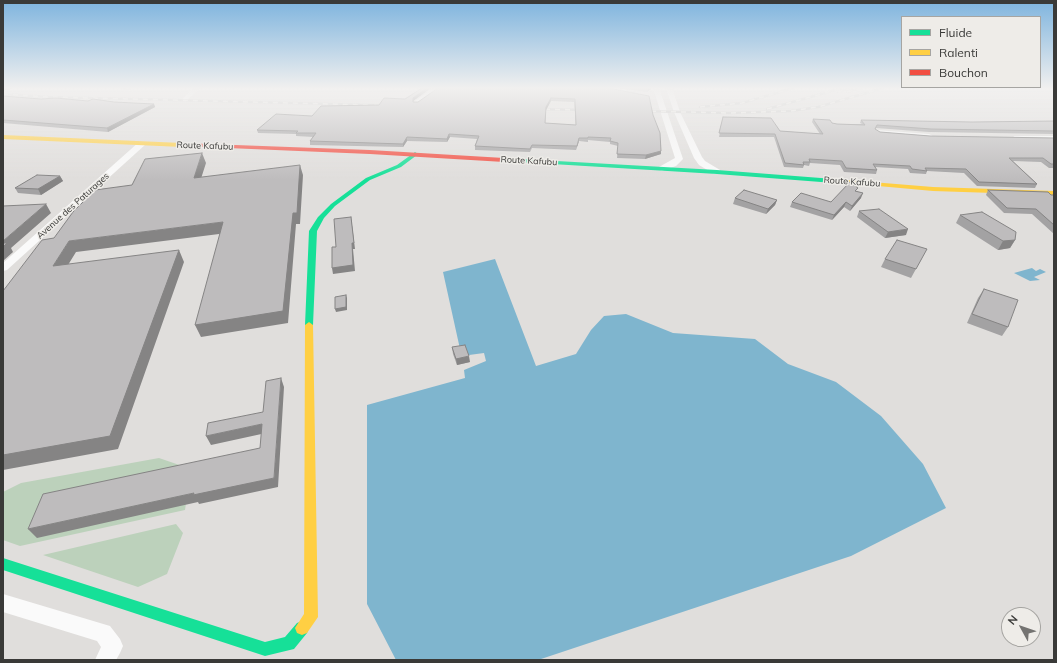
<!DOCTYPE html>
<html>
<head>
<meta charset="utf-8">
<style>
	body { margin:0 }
	#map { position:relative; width:1057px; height:663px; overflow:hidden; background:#e0dedc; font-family:Mulish,sans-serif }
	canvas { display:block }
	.frame { position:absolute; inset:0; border:4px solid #3a3a38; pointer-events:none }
	.legend { position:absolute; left:901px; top:16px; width:140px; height:72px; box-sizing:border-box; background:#eeece8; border:1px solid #a6a5a2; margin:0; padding:5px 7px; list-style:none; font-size:12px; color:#3a3a38 }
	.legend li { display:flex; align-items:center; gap:8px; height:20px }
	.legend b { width:20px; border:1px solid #a6a5a2 }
	.north { position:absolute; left:1001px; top:607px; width:40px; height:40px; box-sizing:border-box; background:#eeece8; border:1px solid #a6a5a2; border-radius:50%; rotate:310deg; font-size:11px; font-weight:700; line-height:16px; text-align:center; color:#3a3a38 }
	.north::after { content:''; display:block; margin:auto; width:14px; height:18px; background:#747371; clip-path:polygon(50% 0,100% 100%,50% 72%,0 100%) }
</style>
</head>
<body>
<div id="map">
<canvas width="1057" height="663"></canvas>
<div class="frame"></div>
<ul class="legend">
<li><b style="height:5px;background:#16e098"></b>Fluide</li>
<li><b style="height:5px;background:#ffcf43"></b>Ralenti</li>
<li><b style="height:5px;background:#f24e42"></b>Bouchon</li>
</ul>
<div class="north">N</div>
</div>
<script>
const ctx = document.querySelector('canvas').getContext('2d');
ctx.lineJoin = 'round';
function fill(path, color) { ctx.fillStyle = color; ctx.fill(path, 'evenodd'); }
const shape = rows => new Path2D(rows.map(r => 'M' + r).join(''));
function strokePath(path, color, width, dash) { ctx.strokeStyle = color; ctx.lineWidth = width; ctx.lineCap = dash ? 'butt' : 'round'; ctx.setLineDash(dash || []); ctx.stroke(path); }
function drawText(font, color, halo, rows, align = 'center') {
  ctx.font = font + ' Mulish,sans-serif'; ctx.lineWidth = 3; ctx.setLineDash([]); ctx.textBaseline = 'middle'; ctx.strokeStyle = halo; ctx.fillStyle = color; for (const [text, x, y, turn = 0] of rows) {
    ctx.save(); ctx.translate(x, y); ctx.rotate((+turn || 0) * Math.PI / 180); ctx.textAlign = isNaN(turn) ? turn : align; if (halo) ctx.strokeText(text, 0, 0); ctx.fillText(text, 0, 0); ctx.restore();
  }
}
fill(shape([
	[159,458,191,469,185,510,20,546,3,540,3,492,21,483],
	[176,524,183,533,167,574,138,587,43,555]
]), '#bcd1bb');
fill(shape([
	[495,259,536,366,576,354,591,330,604,316,626,314,673,333,755,339,788,364,836,382,881,416,923,464,946,508,851,556,538,660,396,660,367,604,367,405,465,378,464,370,486,361,484,353,469,355,460,349,443,272],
	[1032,268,1036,271,1040,269,1046,272,1034,277,1040,280,1030,281,1014,273]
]), '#7fb5ce');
fill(shape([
	[120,88,124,88,131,90,129,91,120,88]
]), '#fafafa');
fill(shape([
	[194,88,200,88,187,100,183,100,183,98,194,88],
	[433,88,439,88,418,104,414,104,414,102,433,88],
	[653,88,659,88,683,159,676,166,662,171,658,169,659,167,675,158,653,88],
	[666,88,672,88,680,112,702,157,705,161,720,170,720,174,714,174,699,165,694,158,674,112,666,88],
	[876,130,929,134,933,136,929,138,879,134,875,132,876,130],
	[1014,136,1054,136,1054,140,1017,140,1013,138,1014,136],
	[139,142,145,142,146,144,7,270,3,271,3,263,139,142],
	[3,594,110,626,120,639,123,646,120,653,116,660,95,660,101,647,97,641,3,612,3,594]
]), '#fafafa');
fill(shape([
	[415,152,418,154,417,155,401,167,370,180,335,206,324,218,317,231,313,325,309,328,306,327,305,325,309,231,318,217,331,204,366,178,397,165,415,152],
	[521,159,717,170,847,180,850,182,847,184,717,174,519,162,519,160,521,159],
	[3,558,265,642,285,637,297,623,302,621,307,623,309,628,307,633,294,649,265,656,3,570,3,558]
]), '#16e098');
fill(shape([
	[3,135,182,143,185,145,182,147,3,139,3,135],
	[847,180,933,187,1054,191,1054,195,933,191,845,183,845,181,847,180],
	[309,322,313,325,318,617,307,633,302,635,297,633,295,628,304,614,305,325,309,322]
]), '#ffcf43');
fill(shape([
	[182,143,370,150,521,159,524,161,521,163,370,154,180,146,179,145,182,143]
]), '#f24e42');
const rail = shape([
	[838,92,852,88],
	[847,92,862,88],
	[3,94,48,97,373,105],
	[700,107,742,103,794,88],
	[535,109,587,110],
	[767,109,843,88],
	[641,111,730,113,791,111,818,107,883,88]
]);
strokePath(rail, '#c9c9c8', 2.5);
strokePath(rail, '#eeece8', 1.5, [5]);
fill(shape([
	[422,88,431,88,413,101,413,102,418,102,608,88,661,151,661,154,645,159,617,158,618,146,610,144,610,142,588,140,588,142,579,141,576,150,532,148,530,152,475,150,475,146,477,139,450,137,447,142,407,141,403,147,310,145,310,141,314,137,296,136,296,134,258,133,257,130,312,116,379,105,405,99],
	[551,101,574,102,576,125,545,123,546,110],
	[617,88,651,88,651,89,647,92],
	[3,96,41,99,154,104,155,107,108,132,3,123],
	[723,117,780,131,820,134,812,122,813,119,837,124,862,124,860,123,861,120,972,122,1054,121,1054,134,929,132,876,128,875,130,880,132,930,136,1054,138,1054,168,1049,168,1041,162,1013,161,1037,184,1035,188,977,186,964,173,927,171,926,174,910,173,908,169,875,167,877,170,876,174,844,172,840,165,810,163,809,166,804,165,803,168,784,167,774,137,719,137],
	[60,176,63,181,41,195,18,193,15,188],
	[988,190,1054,195,1054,234,1032,214,1004,213,986,195],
	[857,191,861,198,850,211,844,207,832,220,790,207,792,202,831,202],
	[735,198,777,200,775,205,766,214,733,204],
	[859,211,906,235,885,238,857,217],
	[960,215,1015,240,1010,248,998,250,956,223],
	[922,258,911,278,881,267,885,259],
	[984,289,1008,327,1002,336,967,323,978,298],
	[452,347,470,362,457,365,453,354]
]), '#a3a2a3');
fill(shape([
	[3,88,13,88,3,91],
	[427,88,431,88,413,101,413,105,413,98],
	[650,88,651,88,651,89,647,92,648,89],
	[551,98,551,101,546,110,546,107],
	[154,104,155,107,108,132,107,128],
	[449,134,450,137,447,142,447,139],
	[407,137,407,141,403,147,403,144],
	[579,138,579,141,576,150],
	[661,151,661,154,645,159,646,155],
	[202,153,206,163,198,188,194,178],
	[300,165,303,175,300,224,296,224,288,323,201,337,195,325],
	[60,176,63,181,41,195,38,189],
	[863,193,861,198,850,211,852,206],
	[777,200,775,205,766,214,768,209],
	[846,202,844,207,832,220,834,215],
	[46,204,51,213,11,248,13,252,3,261,3,241],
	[351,217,355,249,353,249,355,271,333,274,332,268],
	[223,222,227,233,76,252,60,278,53,266,69,241],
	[908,229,906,235,885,238,888,232],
	[1015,240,1010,248,998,250,1003,241],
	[179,250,184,262,118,449,3,470,3,455],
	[346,295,347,298,347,310,336,312,335,309],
	[469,356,470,362,457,365,456,359],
	[281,378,284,387,278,487,199,504,198,502,37,538,28,529,194,493,274,478],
	[262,424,266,433,211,445,206,436]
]), '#858484');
const building = shape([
	[422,88,427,88,413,98,413,102,418,102,438,88,608,88,649,96,653,115,660,133,661,151,646,155,617,154,618,143,610,141,611,138,588,137,588,138,579,138,577,146,532,145,530,149,475,146,479,136,449,134,447,139,407,137,403,144,310,141,316,133,296,133,298,131,257,130,276,114,312,116,321,106,379,105,384,98,405,99,422,88],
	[551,98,575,99,576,125,545,123,546,107,551,98],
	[637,88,650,88,648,89,637,88],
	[3,96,41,99,56,98,88,101,93,99,114,102,154,104,107,128,3,120,3,96],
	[723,117,771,118,780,131,823,134,813,119,830,120,832,123,837,124,865,125,861,120,972,122,1054,121,1054,131,931,129,877,125,875,129,880,132,930,136,1054,138,1054,164,1051,164,1043,158,1009,158,1037,184,979,182,966,169,925,168,927,171,912,169,910,166,873,164,877,170,846,168,842,161,809,159,810,162,803,162,804,165,785,163,775,134,719,133,723,117],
	[202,153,194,178,300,165,297,213,293,213,283,311,195,325,223,222,69,241,53,266,179,250,110,436,3,455,3,291,42,240,54,238,73,212,95,190,132,185,145,159,202,153],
	[37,175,60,176,38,189,15,188,37,175],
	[850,182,858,188,855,191,863,193,852,206,846,202,834,215,792,202,801,193,831,202,850,182],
	[744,190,777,200,768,209,735,198,744,190],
	[988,190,1048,192,1051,195,1054,195,1054,225,1036,209,1007,208,988,190],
	[46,204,3,241,3,206,46,204],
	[879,209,908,229,888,232,859,211,879,209],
	[982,212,1016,232,1015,240,1003,241,960,215,982,212],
	[351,217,354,243,352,243,353,265,332,268,332,247,336,247,334,219,351,217],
	[897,240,927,249,916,269,885,259,897,240],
	[3,243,7,243,3,247,3,243],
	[984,289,1018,300,1008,327,972,314,984,289],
	[346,295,346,307,335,309,335,297,346,295],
	[465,345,469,356,456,359,452,347,465,345],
	[281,378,274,478,193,495,194,493,28,529,43,494,260,448,262,424,206,436,208,423,263,412,266,381,281,378]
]);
fill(building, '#bebcbd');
strokePath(building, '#858484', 1);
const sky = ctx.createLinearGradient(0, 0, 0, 180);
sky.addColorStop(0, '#7eb4de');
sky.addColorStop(0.49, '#f1f0ef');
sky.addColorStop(1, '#f1f0ef00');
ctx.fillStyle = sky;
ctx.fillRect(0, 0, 1057, 180);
drawText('9px', '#3a3a38', '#eeece8', [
	["Route Kafubu",205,146,2],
	["Route Kafubu",529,161,3],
	["Route Kafubu",852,182,4],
	["Avenue des Paturages",73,206,-42]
]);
</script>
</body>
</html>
